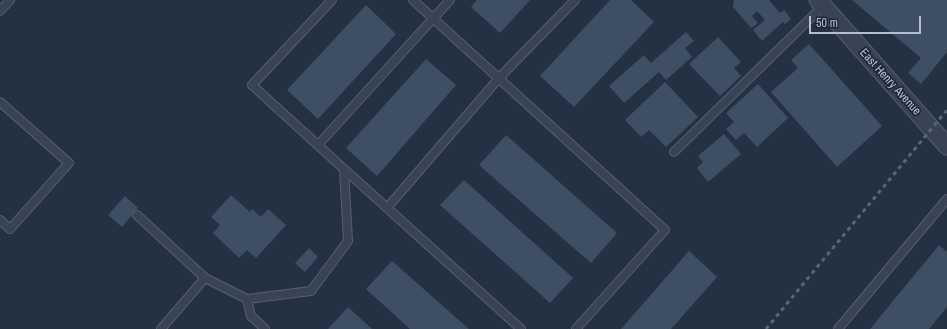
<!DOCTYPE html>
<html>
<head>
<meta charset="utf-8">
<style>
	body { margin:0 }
	#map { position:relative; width:947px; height:329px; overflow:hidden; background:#233143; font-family:"Archivo Narrow",sans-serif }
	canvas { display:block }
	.scale { position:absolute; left:809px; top:16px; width:112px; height:18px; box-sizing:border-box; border:2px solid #b5becd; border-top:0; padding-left:5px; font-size:12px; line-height:14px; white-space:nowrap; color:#b5becd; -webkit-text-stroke:3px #1d2838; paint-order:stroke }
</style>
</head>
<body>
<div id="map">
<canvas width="947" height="329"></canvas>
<div class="scale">50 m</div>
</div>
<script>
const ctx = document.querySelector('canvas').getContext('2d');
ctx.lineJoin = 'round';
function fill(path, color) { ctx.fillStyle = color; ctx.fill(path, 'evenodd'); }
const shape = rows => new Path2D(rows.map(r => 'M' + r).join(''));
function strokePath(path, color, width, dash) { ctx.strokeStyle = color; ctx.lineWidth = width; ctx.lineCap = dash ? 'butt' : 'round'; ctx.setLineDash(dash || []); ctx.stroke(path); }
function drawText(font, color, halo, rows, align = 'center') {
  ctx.font = font + ' "Archivo Narrow",sans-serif'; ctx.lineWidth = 3.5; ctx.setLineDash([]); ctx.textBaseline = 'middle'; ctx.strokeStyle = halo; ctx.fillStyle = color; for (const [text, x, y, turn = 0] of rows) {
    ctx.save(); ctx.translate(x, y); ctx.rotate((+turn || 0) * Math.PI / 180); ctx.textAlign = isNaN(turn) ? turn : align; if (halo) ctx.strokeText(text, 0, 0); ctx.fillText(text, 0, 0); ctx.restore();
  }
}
fill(shape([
	[477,0,530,0,500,33,471,7],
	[610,0,631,0,654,22,574,107,540,76],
	[734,0,769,0,780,13,784,10,791,19,785,24,783,22,762,41,753,30,765,20,757,11,752,16,758,23,751,28,733,7],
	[852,0,947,0,947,52,921,84,908,73,921,58],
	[366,5,396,34,318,119,287,90],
	[686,32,694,41,685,48,692,57,666,80,659,72,624,103,609,86,644,55,651,63],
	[718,37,741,62,734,68,741,76,720,96,689,64],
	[809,44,882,126,837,167,771,92,798,68,791,60],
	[426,59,456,85,377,176,346,148],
	[665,82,698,117,666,147,649,130,641,137,625,120],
	[758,84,788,118,757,147,744,133,736,140,726,129,734,122,726,113],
	[724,134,741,154,708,182,697,168,703,162,698,156],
	[506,135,617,233,591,263,479,165],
	[464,180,573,278,550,303,440,205],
	[231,195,250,212,252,209,261,217,268,209,286,225,256,258,247,250,239,258,213,233,220,225,211,217],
	[125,196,138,208,122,227,108,215],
	[939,245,947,252,947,307,929,329,870,329],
	[309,248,318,257,305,272,295,263],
	[689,251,717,277,671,329,621,329],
	[392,261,469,329,410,329,366,289],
	[348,307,372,329,328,329]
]), '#3f4f63');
const service = shape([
	[413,0,665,230,576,329],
	[0,11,10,0],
	[0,102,69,163,10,229,0,220],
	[318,145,450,0],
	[674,152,823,6],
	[344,169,521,329],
	[387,208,499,78,575,0],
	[137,215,205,278],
	[247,299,251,316,265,329],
	[161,329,205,278,247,299,311,291,348,241,344,169,252,85,332,0],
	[838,329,947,199]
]);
const minor = shape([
	[818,0,947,146]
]);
strokePath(service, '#566170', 10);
strokePath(minor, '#566170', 19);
strokePath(service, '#384353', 8);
strokePath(minor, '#384353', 17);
strokePath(shape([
	[766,329,947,110]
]), '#5a677a', 3, [4, 4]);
drawText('12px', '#b5becd', '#1d2838', [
	["East Henry Avenue",890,82,48]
]);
</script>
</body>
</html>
